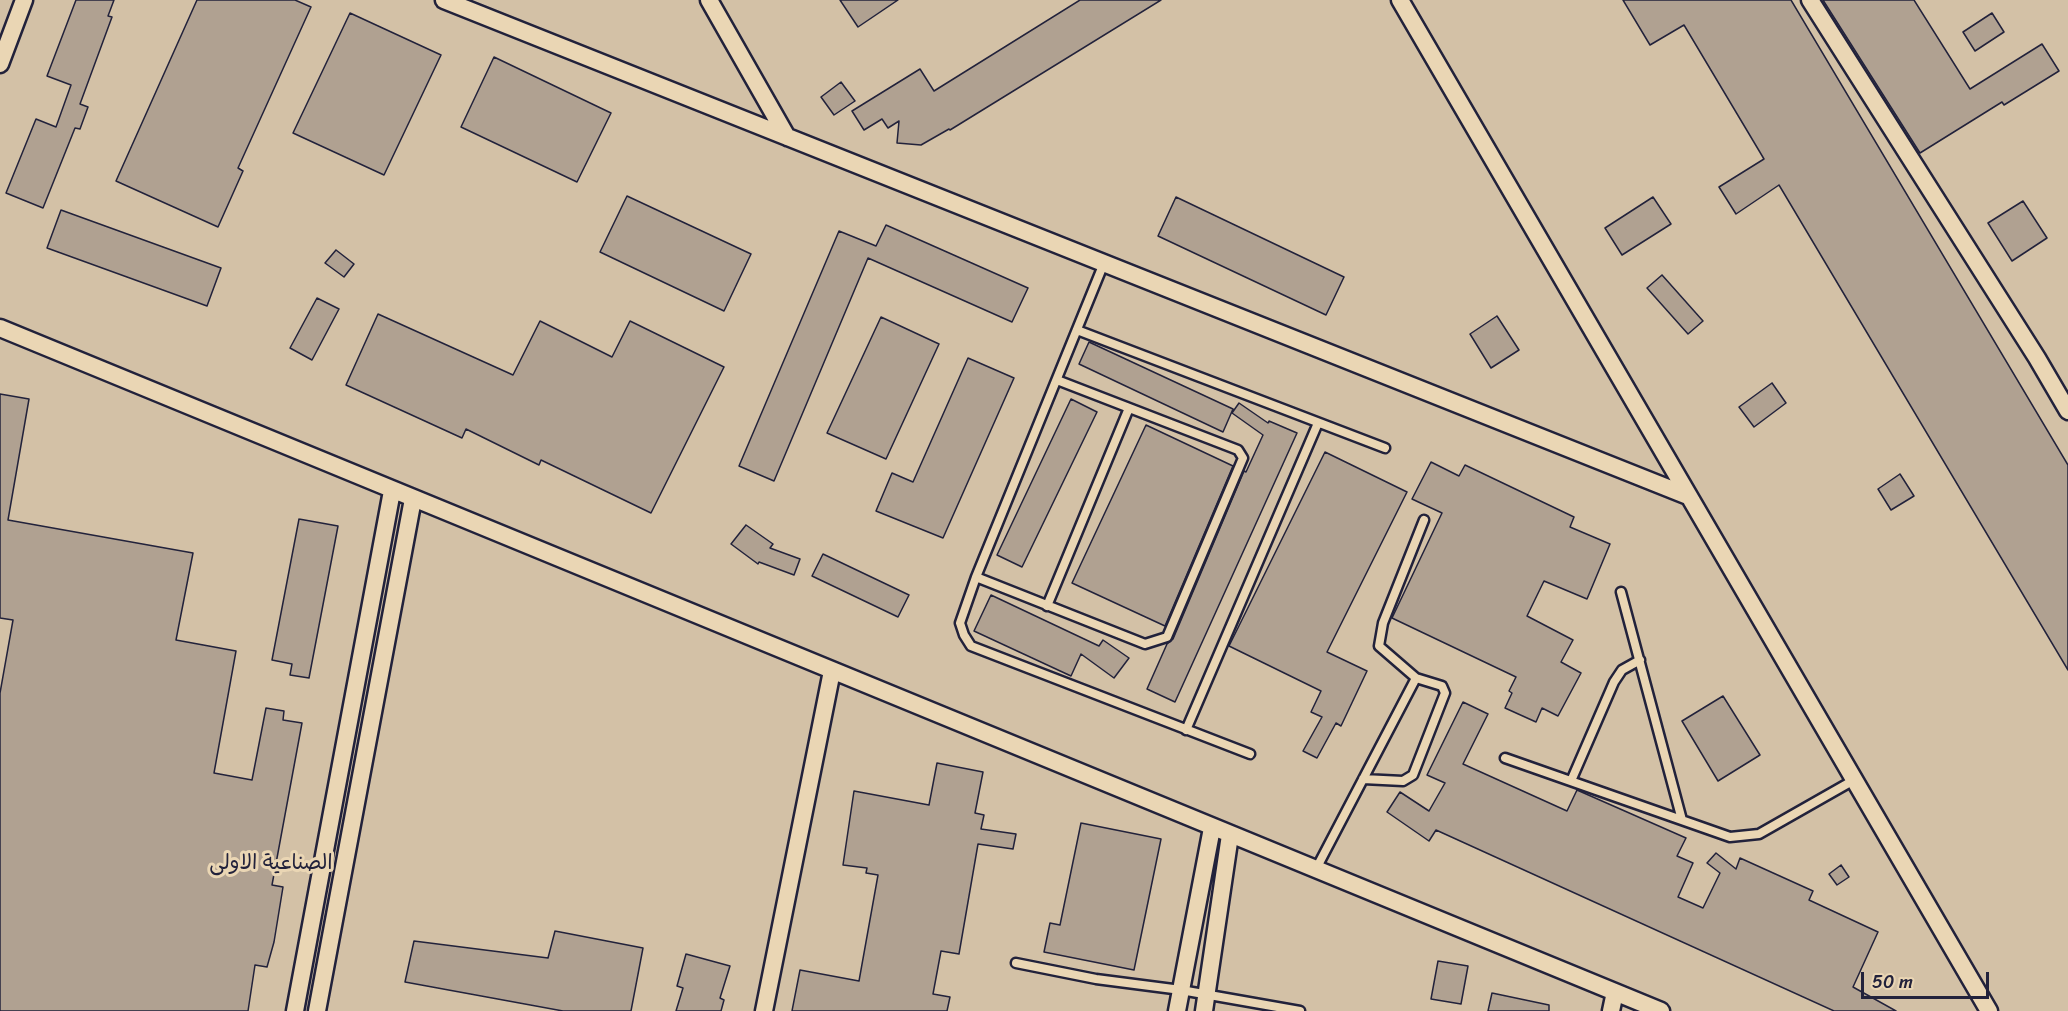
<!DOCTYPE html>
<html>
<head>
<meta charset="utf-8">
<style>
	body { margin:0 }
	#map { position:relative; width:2068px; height:1011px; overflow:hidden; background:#e2cfaf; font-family:Sriracha,sans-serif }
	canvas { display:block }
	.scale { position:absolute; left:1861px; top:972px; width:128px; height:27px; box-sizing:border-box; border:3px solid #22223b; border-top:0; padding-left:8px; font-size:18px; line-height:21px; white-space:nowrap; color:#22223b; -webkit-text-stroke:4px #ead6b4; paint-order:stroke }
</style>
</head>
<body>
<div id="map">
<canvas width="2068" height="1011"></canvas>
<div class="scale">50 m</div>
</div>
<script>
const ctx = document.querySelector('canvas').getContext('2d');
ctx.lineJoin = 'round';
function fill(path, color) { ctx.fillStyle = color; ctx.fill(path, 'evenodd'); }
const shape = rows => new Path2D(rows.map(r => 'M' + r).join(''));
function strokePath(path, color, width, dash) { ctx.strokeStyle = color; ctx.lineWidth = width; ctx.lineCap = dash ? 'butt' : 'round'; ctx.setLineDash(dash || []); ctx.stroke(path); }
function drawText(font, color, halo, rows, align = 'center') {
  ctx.font = font + ' Sriracha,"Playpen Sans Arabic",sans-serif'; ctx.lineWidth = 6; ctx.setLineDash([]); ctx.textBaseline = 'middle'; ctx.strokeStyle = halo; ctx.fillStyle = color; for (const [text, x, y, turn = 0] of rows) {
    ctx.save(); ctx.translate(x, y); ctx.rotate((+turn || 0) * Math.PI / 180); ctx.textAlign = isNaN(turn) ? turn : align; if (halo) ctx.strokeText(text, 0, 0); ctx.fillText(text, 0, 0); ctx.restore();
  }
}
fill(shape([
	[0,0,2068,0,2068,1011,0,1011]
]), '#d3c1a6');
const building = shape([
	[76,0,114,0,108,16,112,17,80,104,88,107,80,129,75,128,43,208,6,193,36,119,56,127,71,85,47,76,76,0],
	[197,0,295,0,311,7,238,168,243,171,218,227,116,181,197,0],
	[840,0,898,0,858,27,840,0],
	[1080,0,1161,0,950,130,949,129,921,145,897,143,899,121,888,128,882,119,864,130,852,111,920,69,934,91,1080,0],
	[1623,0,1791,0,2068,465,2068,670,1779,185,1736,214,1719,187,1764,159,1684,25,1650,45,1623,0],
	[1823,0,1914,0,1970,89,2042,44,2059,71,2004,105,2002,102,1920,153,1823,0],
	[350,13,441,55,384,175,293,133,350,13],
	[1992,13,2004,32,1975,51,1963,32,1992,13],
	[494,57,611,113,577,182,461,127,494,57],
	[841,82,855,101,834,115,821,97,841,82],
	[627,196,751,254,724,311,600,252,627,196],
	[1176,197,1344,277,1326,315,1158,236,1176,197],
	[1653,197,1671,224,1622,255,1605,228,1653,197],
	[2023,201,2047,238,2012,261,1988,223,2023,201],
	[61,210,221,268,207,306,47,248,61,210],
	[886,225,1028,288,1012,322,868,258,774,481,739,466,839,231,876,246,886,225],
	[336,250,354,264,344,277,325,263,336,250],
	[1662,275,1703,321,1688,334,1647,288,1662,275],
	[317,298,339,309,312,360,290,348,317,298],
	[378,314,513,375,540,321,612,357,630,321,724,367,651,513,541,460,539,465,466,429,462,438,346,385,378,314],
	[1497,316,1519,350,1491,368,1470,334,1497,316],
	[881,317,939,344,886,459,827,433,881,317],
	[1089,342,1233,409,1223,432,1079,364,1089,342],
	[968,358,1014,378,943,538,876,511,892,473,913,482,968,358],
	[1772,383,1786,403,1754,427,1739,407,1772,383],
	[0,394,29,399,8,520,193,553,176,640,236,651,214,773,252,780,266,708,284,711,283,720,302,723,272,885,283,887,274,942,267,967,255,965,248,1011,0,1011,0,693,13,620,0,618,0,394],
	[1071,399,1097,412,1022,567,997,555,1071,399],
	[1239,403,1268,423,1269,421,1297,433,1175,702,1147,689,1167,644,1173,639,1244,471,1246,472,1263,435,1232,413,1239,403],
	[1146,425,1233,466,1165,626,1072,583,1146,425],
	[1325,452,1407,492,1327,652,1367,671,1341,726,1336,723,1317,758,1303,751,1322,717,1311,712,1321,691,1229,646,1325,452],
	[1431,462,1459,476,1465,465,1574,517,1570,527,1610,544,1587,599,1544,581,1527,616,1573,640,1561,662,1581,673,1558,716,1542,708,1536,722,1505,708,1512,693,1509,691,1516,677,1392,618,1442,513,1412,499,1431,462],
	[1900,474,1914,496,1891,510,1878,489,1900,474],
	[299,519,338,526,309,678,290,675,292,664,272,660,299,519],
	[746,525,773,544,770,548,800,559,794,575,759,562,758,564,731,544,746,525],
	[823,554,909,595,898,617,812,576,823,554],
	[991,595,1099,646,1103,640,1129,658,1114,678,1081,654,1071,676,974,631,991,595],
	[1723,696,1760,755,1718,781,1682,721,1723,696],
	[1463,702,1488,714,1463,764,1567,811,1577,790,1686,838,1677,856,1693,863,1678,897,1703,908,1720,873,1707,863,1716,853,1736,869,1740,858,1813,891,1809,900,1878,932,1853,987,1896,1011,1834,1011,1436,830,1429,841,1387,812,1400,792,1429,811,1445,783,1427,775,1463,702],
	[937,763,983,772,975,813,984,815,981,829,1016,834,1013,849,978,844,959,954,941,951,933,994,950,997,947,1011,792,1011,800,970,859,981,878,875,866,873,867,868,843,865,854,791,929,805,937,763],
	[1081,823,1161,839,1134,970,1044,952,1050,923,1060,925,1081,823],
	[1841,865,1849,877,1837,885,1829,874,1841,865],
	[555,931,643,948,631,1011,563,1011,405,982,414,941,548,958,555,931],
	[686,954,730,966,720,998,724,1000,721,1011,676,1011,683,988,677,986,686,954],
	[1438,961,1468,966,1461,1004,1431,999,1438,961],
	[1492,993,1549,1005,1549,1011,1488,1011,1492,993]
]);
fill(building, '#b0a191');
strokePath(building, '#22223b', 1.5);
const lane = shape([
	[1077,330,1385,448],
	[1057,380,1238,450,1243,458,1167,637,1145,644,976,577,1104,263],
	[976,577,960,623,964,635,971,646,1250,754],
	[1621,592,1682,820],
	[1047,606,1129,408],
	[1186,730,1318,423],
	[1505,758,1730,837,1759,834,1854,780],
	[1363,779,1403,781,1413,775,1445,693,1442,686,1416,678],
	[1571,781,1614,682,1622,670,1640,660],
	[1316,869,1416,678,1379,646,1383,623,1424,520],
	[1016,963,1096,979,1181,990,1300,1011]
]);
const street = shape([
	[444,0,1688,496],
	[709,0,787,137],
	[1400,0,1989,1011],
	[1810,0,2037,358,2068,411],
	[0,64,24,0],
	[0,328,1661,1011],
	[295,1011,392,491],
	[317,1011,413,499],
	[764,1011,832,671],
	[1177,1011,1212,828],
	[1204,1011,1230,835],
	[1611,1011,1615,992]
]);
strokePath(lane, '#22223b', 13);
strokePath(street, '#22223b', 21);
strokePath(lane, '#ead6b4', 8);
strokePath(street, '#ead6b4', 16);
drawText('21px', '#22223b', '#ead6b4', [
	["الصناعية الاولى",271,864]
]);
</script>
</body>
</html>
